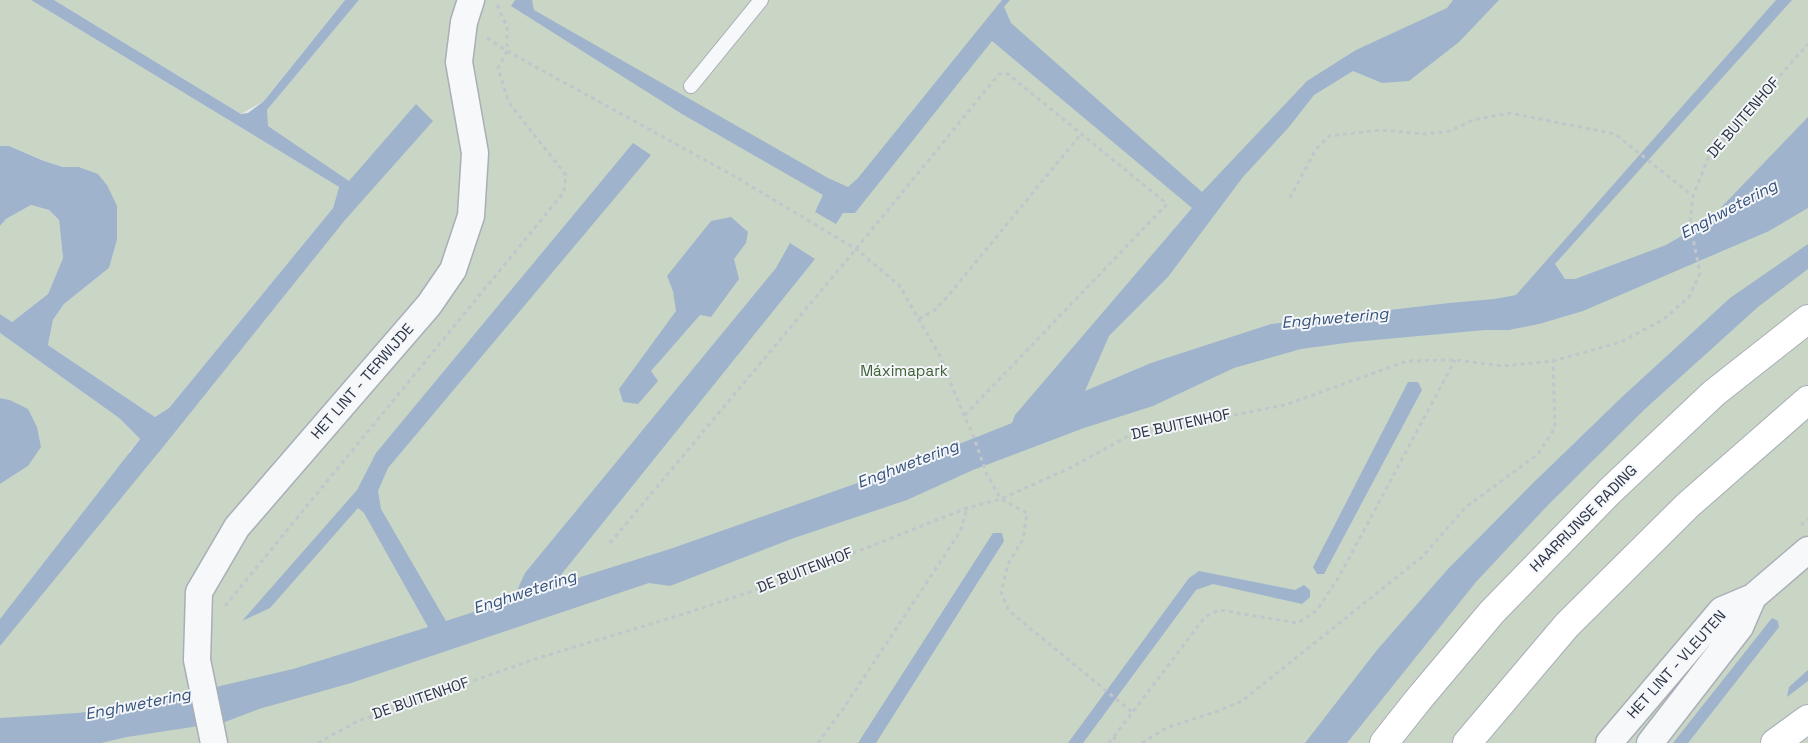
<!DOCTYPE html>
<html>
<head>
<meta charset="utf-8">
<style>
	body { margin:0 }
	canvas { display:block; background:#e4e7ec }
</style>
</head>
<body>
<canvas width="1808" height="743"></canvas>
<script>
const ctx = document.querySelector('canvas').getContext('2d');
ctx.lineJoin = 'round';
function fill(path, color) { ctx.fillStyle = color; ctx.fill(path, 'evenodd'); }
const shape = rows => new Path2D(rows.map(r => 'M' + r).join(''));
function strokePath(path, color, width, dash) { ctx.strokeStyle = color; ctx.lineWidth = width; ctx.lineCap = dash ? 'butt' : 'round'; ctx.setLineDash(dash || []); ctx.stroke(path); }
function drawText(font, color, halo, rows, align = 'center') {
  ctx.font = font + ' "Space Grotesk",sans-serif'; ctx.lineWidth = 4; ctx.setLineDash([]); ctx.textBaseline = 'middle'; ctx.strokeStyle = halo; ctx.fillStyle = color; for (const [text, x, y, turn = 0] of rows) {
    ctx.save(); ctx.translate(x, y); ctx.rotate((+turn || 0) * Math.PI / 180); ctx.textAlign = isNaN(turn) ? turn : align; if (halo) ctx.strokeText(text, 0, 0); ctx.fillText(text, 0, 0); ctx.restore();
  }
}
fill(shape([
	[0,0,31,0,339,187,333,208,169,408,155,417,48,345,53,320,64,304,109,268,117,240,107,185,97,174,79,167,63,167,44,161,9,146,0,146],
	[54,0,345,0,264,101,241,114],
	[359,0,1808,0,1808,743,0,743,0,484,28,466,10,400,0,398,0,333,119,418,140,439,128,453,156,441,352,190,263,130,267,110],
	[31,205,49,210,59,220,63,258,48,294,12,322,0,314,0,226,6,219]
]), '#c9d6c5');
fill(shape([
	[31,0,54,0,241,114,248,113,264,101,345,0,359,0,267,110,268,126,349,181,416,104,433,121,345,220,163,447,0,646,0,619,140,439,119,418,0,333,0,314,12,322,48,294,63,258,59,220,49,210,31,205,6,219,0,226,0,146,9,146,44,161,63,167,79,167,98,174,107,185,117,206,117,240,109,268,64,304,53,320,48,345,155,417,169,408,333,208,339,187],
	[515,0,532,0,534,10,828,178,848,187,858,178,1002,0,1010,0,1004,7,1011,23,1202,192,1307,81,1356,50,1447,8,1453,0,1499,0,1459,42,1409,81,1382,83,1353,71,1314,95,1289,127,1243,177,1168,277,1109,336,1085,391,1151,363,1271,324,1449,303,1494,299,1516,295,1776,0,1792,0,1555,264,1565,279,1575,279,1666,245,1709,220,1808,117,1808,208,1769,231,1583,311,1539,324,1509,330,1485,330,1353,342,1301,349,1234,368,1153,406,1084,428,973,470,907,500,794,538,670,586,649,583,351,683,259,709,225,722,127,737,101,743,0,743,0,718,77,713,148,705,194,695,220,686,293,669,428,627,364,513,358,508,270,608,242,621,357,490,376,453,633,143,651,155,388,468,378,491,381,509,446,621,513,599,525,573,776,268,790,243,815,259,552,586,670,549,886,473,1012,423,1015,415,1192,208,992,41,855,213,843,213,836,224,815,212,823,195,682,114,511,6],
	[731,217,748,232,746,243,734,259,739,279,711,317,700,315,651,371,658,381,638,404,623,402,619,389,676,311,673,291,667,276,711,221],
	[1808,244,1808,269,1758,307,1645,409,1548,505,1476,582,1347,743,1305,743,1377,650,1447,570,1532,484,1622,397,1730,298],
	[1408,382,1418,382,1422,390,1324,574,1317,574,1313,567],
	[0,398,10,400,28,409,37,427,41,447,28,466,0,484],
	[993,533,1002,533,1004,541,876,743,858,743],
	[1199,571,1295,590,1304,585,1310,590,1310,597,1302,604,1213,584,1196,590,1083,743,1068,743,1189,578],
	[1772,618,1778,621,1779,627,1688,743,1673,743],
	[1808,670,1808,681,1787,697,1789,687]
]), '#9fb4cc');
const lane = shape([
	[691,86,761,0]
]);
const street = shape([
	[214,743,197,660,199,592,237,527,429,305,453,270,471,216,475,153,459,62,464,22,471,0],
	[1609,743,1722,610,1753,597,1808,550],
	[1650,743,1740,627,1753,597]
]);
const secondary = shape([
	[1384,743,1418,700,1492,612,1610,491,1714,393,1808,319],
	[1467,743,1567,625,1688,505,1808,400],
	[1775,743,1808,719]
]);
strokePath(lane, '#a9aeb7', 16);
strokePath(street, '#a9aeb7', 29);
strokePath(secondary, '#a9aeb7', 30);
strokePath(shape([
	[487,38,507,51,734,176,856,249,899,285,940,356,964,416,972,432,987,475,1001,499,1027,513,1023,539,1008,564,1001,592,1009,611,1132,712],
	[1290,198,1316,149,1329,136,1380,130,1424,134,1450,131,1473,120,1510,113,1615,134,1693,196],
	[919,319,935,310,947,297,1081,134],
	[1801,525,1808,519],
	[610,543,856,249,999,74,1008,74,1167,204,964,416],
	[225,606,564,192,566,175,509,103,498,68,507,51,507,27,497,4],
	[1113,737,1120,743],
	[318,743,358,721,538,658,687,613,788,579,967,508,1001,499,1072,467,1128,436,1285,405,1407,361,1455,360,1502,366,1553,361,1621,342,1664,319,1689,297,1700,273,1690,224,1693,196,1709,156,1808,44],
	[818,743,843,709,960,532,967,509],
	[1109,743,1205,617,1219,610,1298,623,1317,610,1340,575,1455,360],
	[1142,743,1166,728,1218,711,1242,701,1422,557,1466,507,1538,454,1555,428,1553,361]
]), '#c2c5cb', 3, [4, 4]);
strokePath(lane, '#f7f8fa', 14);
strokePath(street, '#f7f8fa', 26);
strokePath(secondary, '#fff', 28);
drawText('15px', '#2b3445', '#f4f6f9', [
	["DE BUITENHOF",1744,118,-49],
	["HET LINT - TERWIJDE",363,382,-49],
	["DE BUITENHOF",1181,425,-12],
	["HAARRIJNSE RADING",1584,519,-45],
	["DE BUITENHOF",805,571,-21],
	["HET LINT - VLEUTEN",1677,665,-48],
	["DE BUITENHOF",421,699,-19]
]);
drawText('15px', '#3f6138', '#f4f6f9', [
	["Máximapark",904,372]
]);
drawText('italic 16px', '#34527a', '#f4f6f9', [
	["Enghwetering",1729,210,-28],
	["Enghwetering",1335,319,-5],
	["Enghwetering",908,465,-21],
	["Enghwetering",525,593,-18],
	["Enghwetering",138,705,-11]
]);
</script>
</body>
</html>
